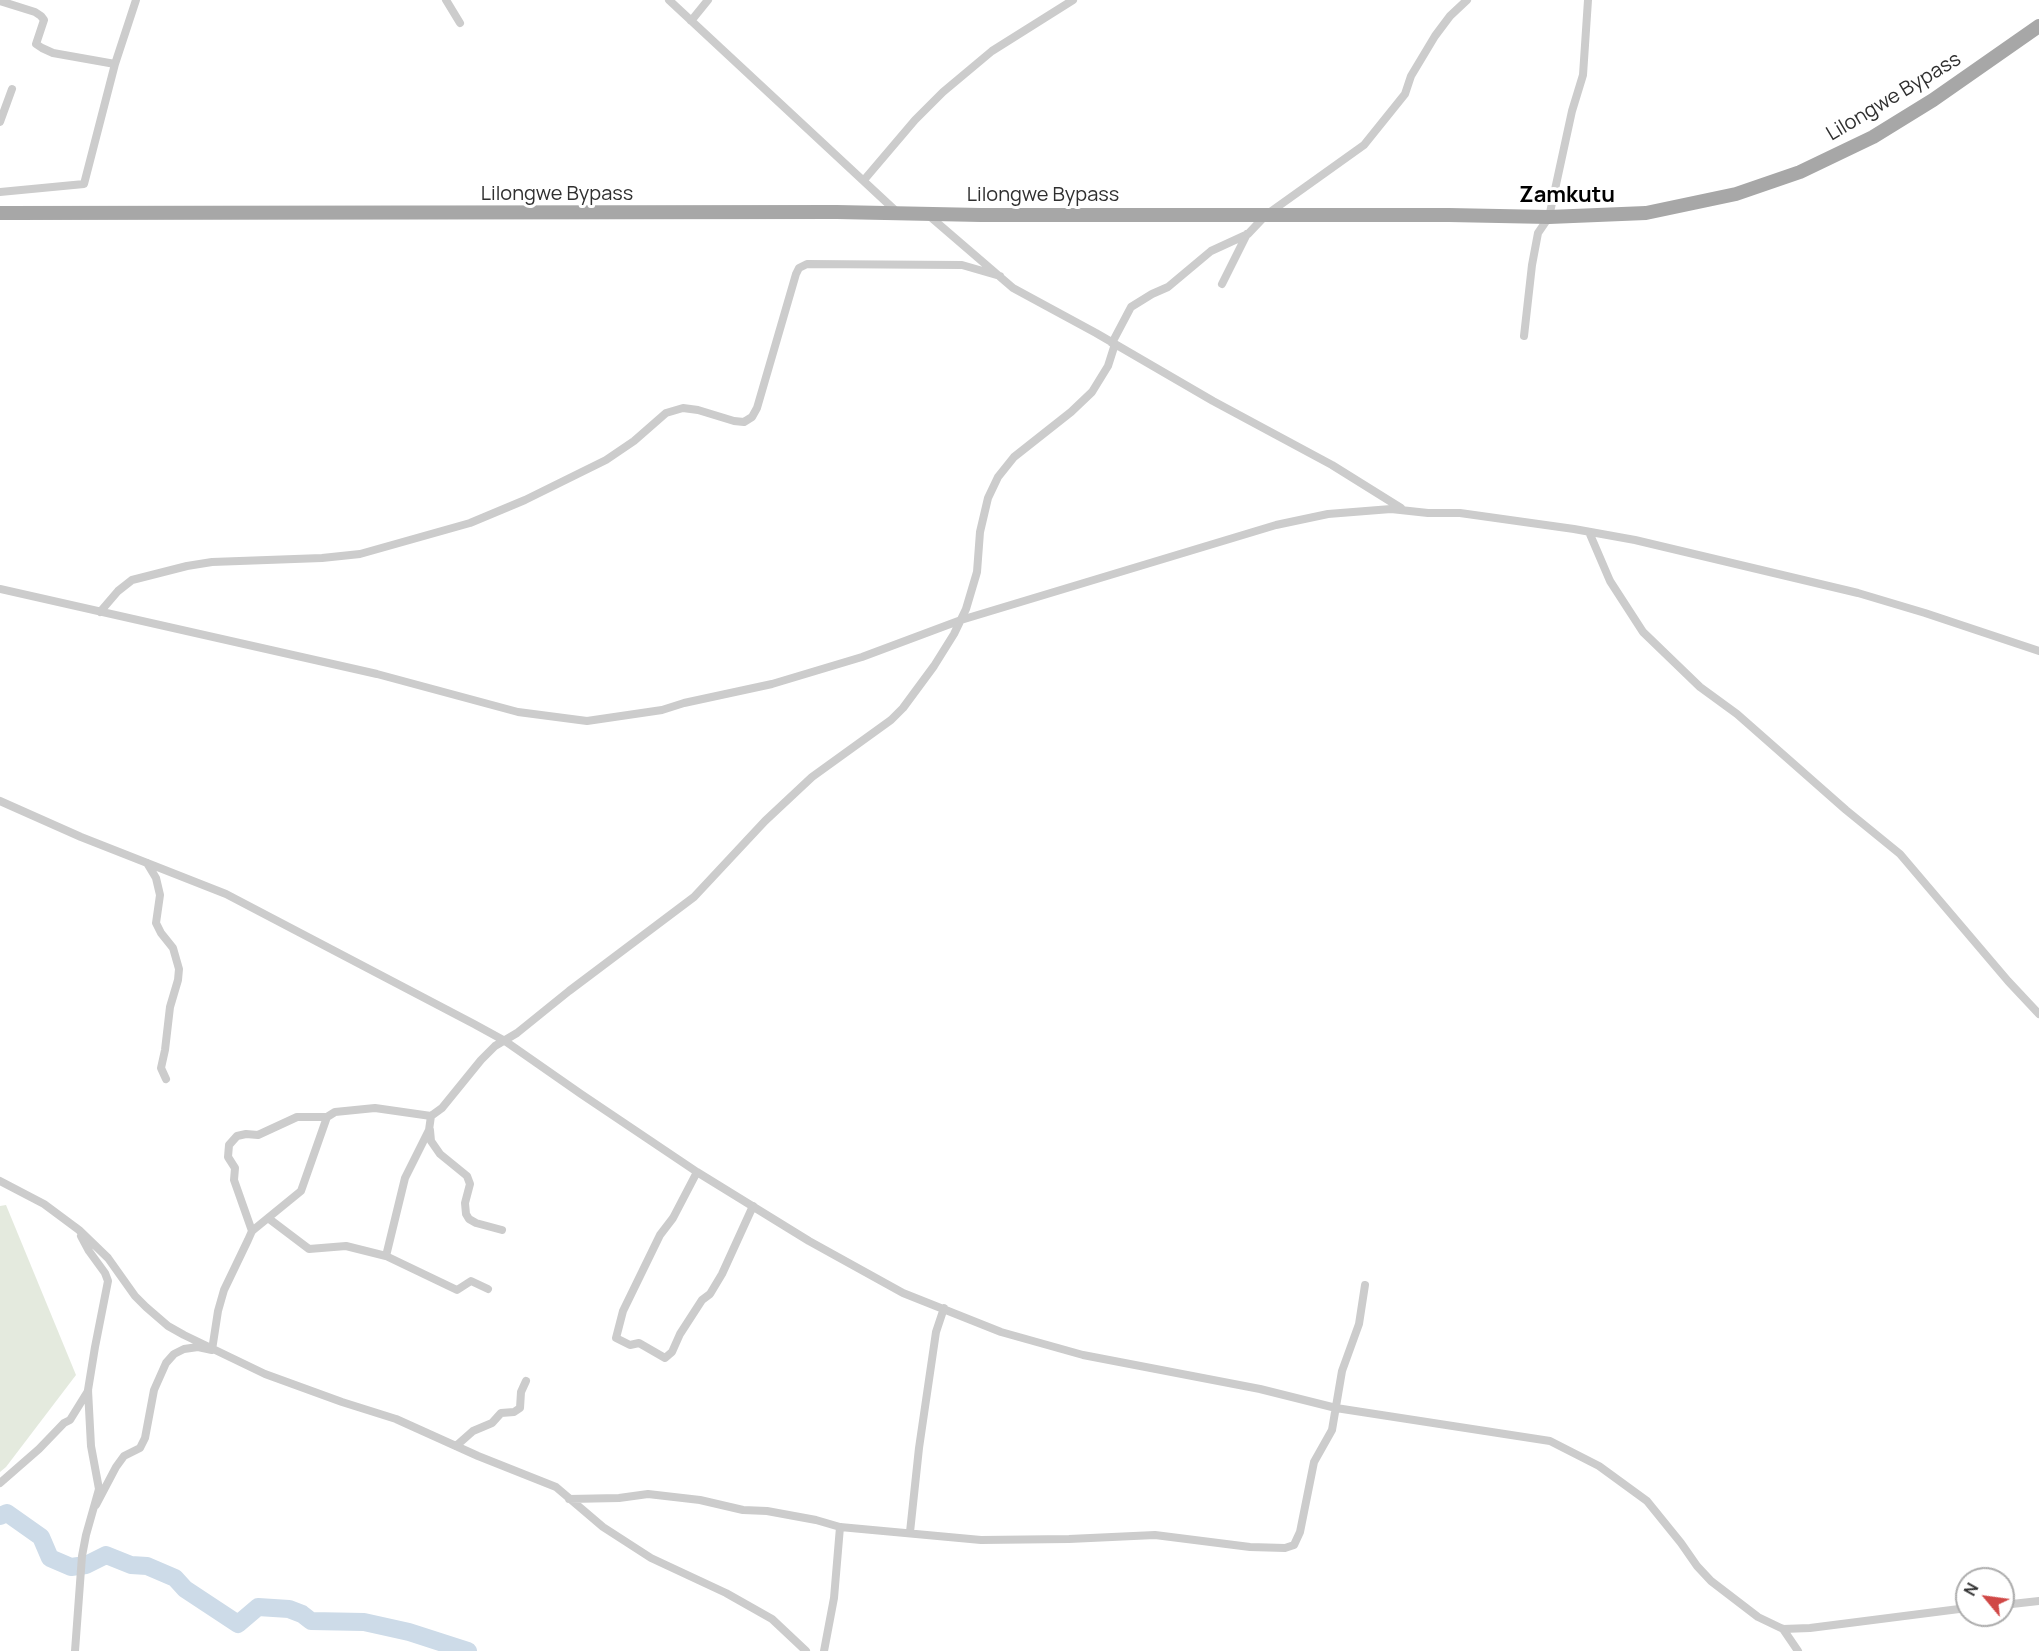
<!DOCTYPE html>
<html>
<head>
<meta charset="utf-8">
<style>
	body { margin:0 }
	#map { position:relative; width:2039px; height:1651px; overflow:hidden; background:#fff; font-family:Manrope,sans-serif }
	canvas { display:block }
	.north { position:absolute; left:1955px; top:1567px; width:60px; height:60px; box-sizing:border-box; background:#fff; border:2px solid #acacac; border-radius:50%; rotate:299deg; font-size:16px; font-weight:700; line-height:24px; text-align:center; color:#2f2f2f }
	.north::after { content:''; display:block; margin:auto; width:21px; height:27px; background:#d04846; clip-path:polygon(50% 0,100% 100%,50% 72%,0 100%) }
</style>
</head>
<body>
<div id="map">
<canvas width="2039" height="1651"></canvas>
<div class="north">N</div>
</div>
<script>
const ctx = document.querySelector('canvas').getContext('2d');
ctx.lineJoin = 'round';
function fill(path, color) { ctx.fillStyle = color; ctx.fill(path, 'evenodd'); }
const shape = rows => new Path2D(rows.map(r => 'M' + r).join(''));
function strokePath(path, color, width, dash) { ctx.strokeStyle = color; ctx.lineWidth = width; ctx.lineCap = dash ? 'butt' : 'round'; ctx.setLineDash(dash || []); ctx.stroke(path); }
function drawText(font, color, halo, rows, align = 'center') {
  ctx.font = font + ' Manrope,sans-serif'; ctx.lineWidth = 6; ctx.setLineDash([]); ctx.textBaseline = 'middle'; ctx.strokeStyle = halo; ctx.fillStyle = color; for (const [text, x, y, turn = 0] of rows) {
    ctx.save(); ctx.translate(x, y); ctx.rotate((+turn || 0) * Math.PI / 180); ctx.textAlign = isNaN(turn) ? turn : align; if (halo) ctx.strokeText(text, 0, 0); ctx.fillText(text, 0, 0); ctx.restore();
  }
}
fill(shape([
	[6,1205,76,1375,6,1467,0,1472,0,1206]
]), '#e4eade');
strokePath(shape([
	[0,1516,7,1513,41,1537,50,1558,71,1567,86,1565,106,1555,131,1565,147,1566,175,1578,185,1589,238,1624,258,1607,289,1609,302,1614,311,1621,364,1622,409,1632,468,1651]
]), '#cddbe8', 18);
strokePath(shape([
	[446,0,460,23],
	[669,0,898,213],
	[0,1,35,12,41,16,44,20,36,44,42,48,53,53,115,64],
	[691,21,708,0],
	[0,122,12,89],
	[864,180,915,120,943,92,992,51,1073,0],
	[0,192,84,184,115,64,136,0],
	[927,214,1013,288,1096,333,1213,401,1332,465,1401,508],
	[1222,284,1247,234],
	[1524,336,1532,265,1538,233,1549,217,1572,111,1583,75,1588,0],
	[1112,343,1131,307,1152,294,1168,287,1211,251,1248,234,1266,215,1364,145,1405,94,1411,76,1435,36,1450,16,1467,0],
	[1589,532,1610,581,1643,632,1700,687,1737,714,1846,810,1900,854,2008,981,2039,1014],
	[0,589,377,674,518,712,587,721,662,710,684,703,772,684,862,657,961,620,1276,525,1328,514,1391,509,1428,513,1460,513,1574,529,1635,540,1858,593,1925,613,2039,651],
	[100,612,118,591,132,580,187,566,212,562,322,558,360,554,470,523,525,500,606,460,634,441,666,413,683,408,698,410,734,421,744,422,752,417,757,408,796,274,799,268,807,264,962,265,1000,276],
	[0,801,81,837,226,894,474,1024,505,1041,581,1094,697,1172,809,1241,903,1293,1001,1332,1083,1355,1260,1389,1336,1408,1550,1441,1599,1466,1647,1501,1681,1543,1697,1566,1711,1581,1758,1617,1783,1629,1810,1628,1967,1608],
	[147,863,156,878,160,895,156,923,161,933,173,948,179,969,178,980,170,1007,165,1050,161,1068,166,1079],
	[430,1130,431,1141,440,1154,467,1176,470,1184,465,1203,466,1214,469,1219,476,1223,502,1230],
	[697,1172,673,1218,660,1235,623,1311,616,1338,630,1345,639,1343,665,1358,672,1352,680,1334,702,1300,710,1294,722,1274,753,1206],
	[0,1181,44,1204,79,1230,108,1258,135,1296,146,1307,168,1326,184,1335,265,1374,342,1402,396,1419,478,1456,556,1487,603,1527,651,1558,726,1593,772,1619,806,1651],
	[268,1218,309,1249,346,1246,386,1256,405,1178,429,1130,431,1116],
	[252,1231,234,1180,235,1168,228,1157,229,1145,237,1136,246,1134,258,1135,297,1117,327,1117],
	[386,1256,457,1290,471,1281,488,1289],
	[456,1446,473,1431,492,1423,501,1413,514,1412,520,1408,521,1392,526,1381],
	[0,1483,39,1449,64,1423,70,1420,88,1391],
	[569,1499,619,1498,648,1494,700,1500,743,1510,767,1511,816,1520,840,1527,981,1540,1069,1539,1155,1535,1250,1547,1285,1548,1294,1545,1300,1532,1314,1462,1332,1430,1342,1371,1359,1324,1365,1285],
	[96,1505,116,1467,124,1456,140,1448,145,1438,154,1390,166,1363,174,1354,184,1349,198,1347,212,1350,218,1311,224,1290,248,1240,252,1231,301,1191,327,1117,335,1112,375,1108,431,1116,442,1108,481,1060,495,1046,517,1033,569,991,694,897,765,821,812,777,891,720,903,708,934,666,954,634,966,609,977,572,980,532,988,498,998,477,1014,457,1071,412,1092,392,1108,366,1115,344],
	[910,1532,919,1448,936,1332,944,1308],
	[2003,1605,2039,1601],
	[1783,1629,1798,1651],
	[75,1651,82,1556,86,1535,99,1489,91,1446,88,1390,95,1347,108,1281,105,1273,89,1251,81,1236],
	[824,1651,834,1598,840,1527]
]), '#ccc', 8);
strokePath(shape([
	[0,213,837,212,981,215,1449,215,1549,217,1646,213,1736,194,1800,172,1873,137,1933,100,2039,26]
]), '#a7a7a7', 14);
drawText('20px', '#2f2f2f', '#fff', [
	["Lilongwe Bypass",1894,97,-31],
	["Lilongwe Bypass",557,194],
	["Lilongwe Bypass",1043,195]
]);
drawText('bold 22px', '#000', '#fff', [
	["Zamkutu",1567,196]
]);
</script>
</body>
</html>
